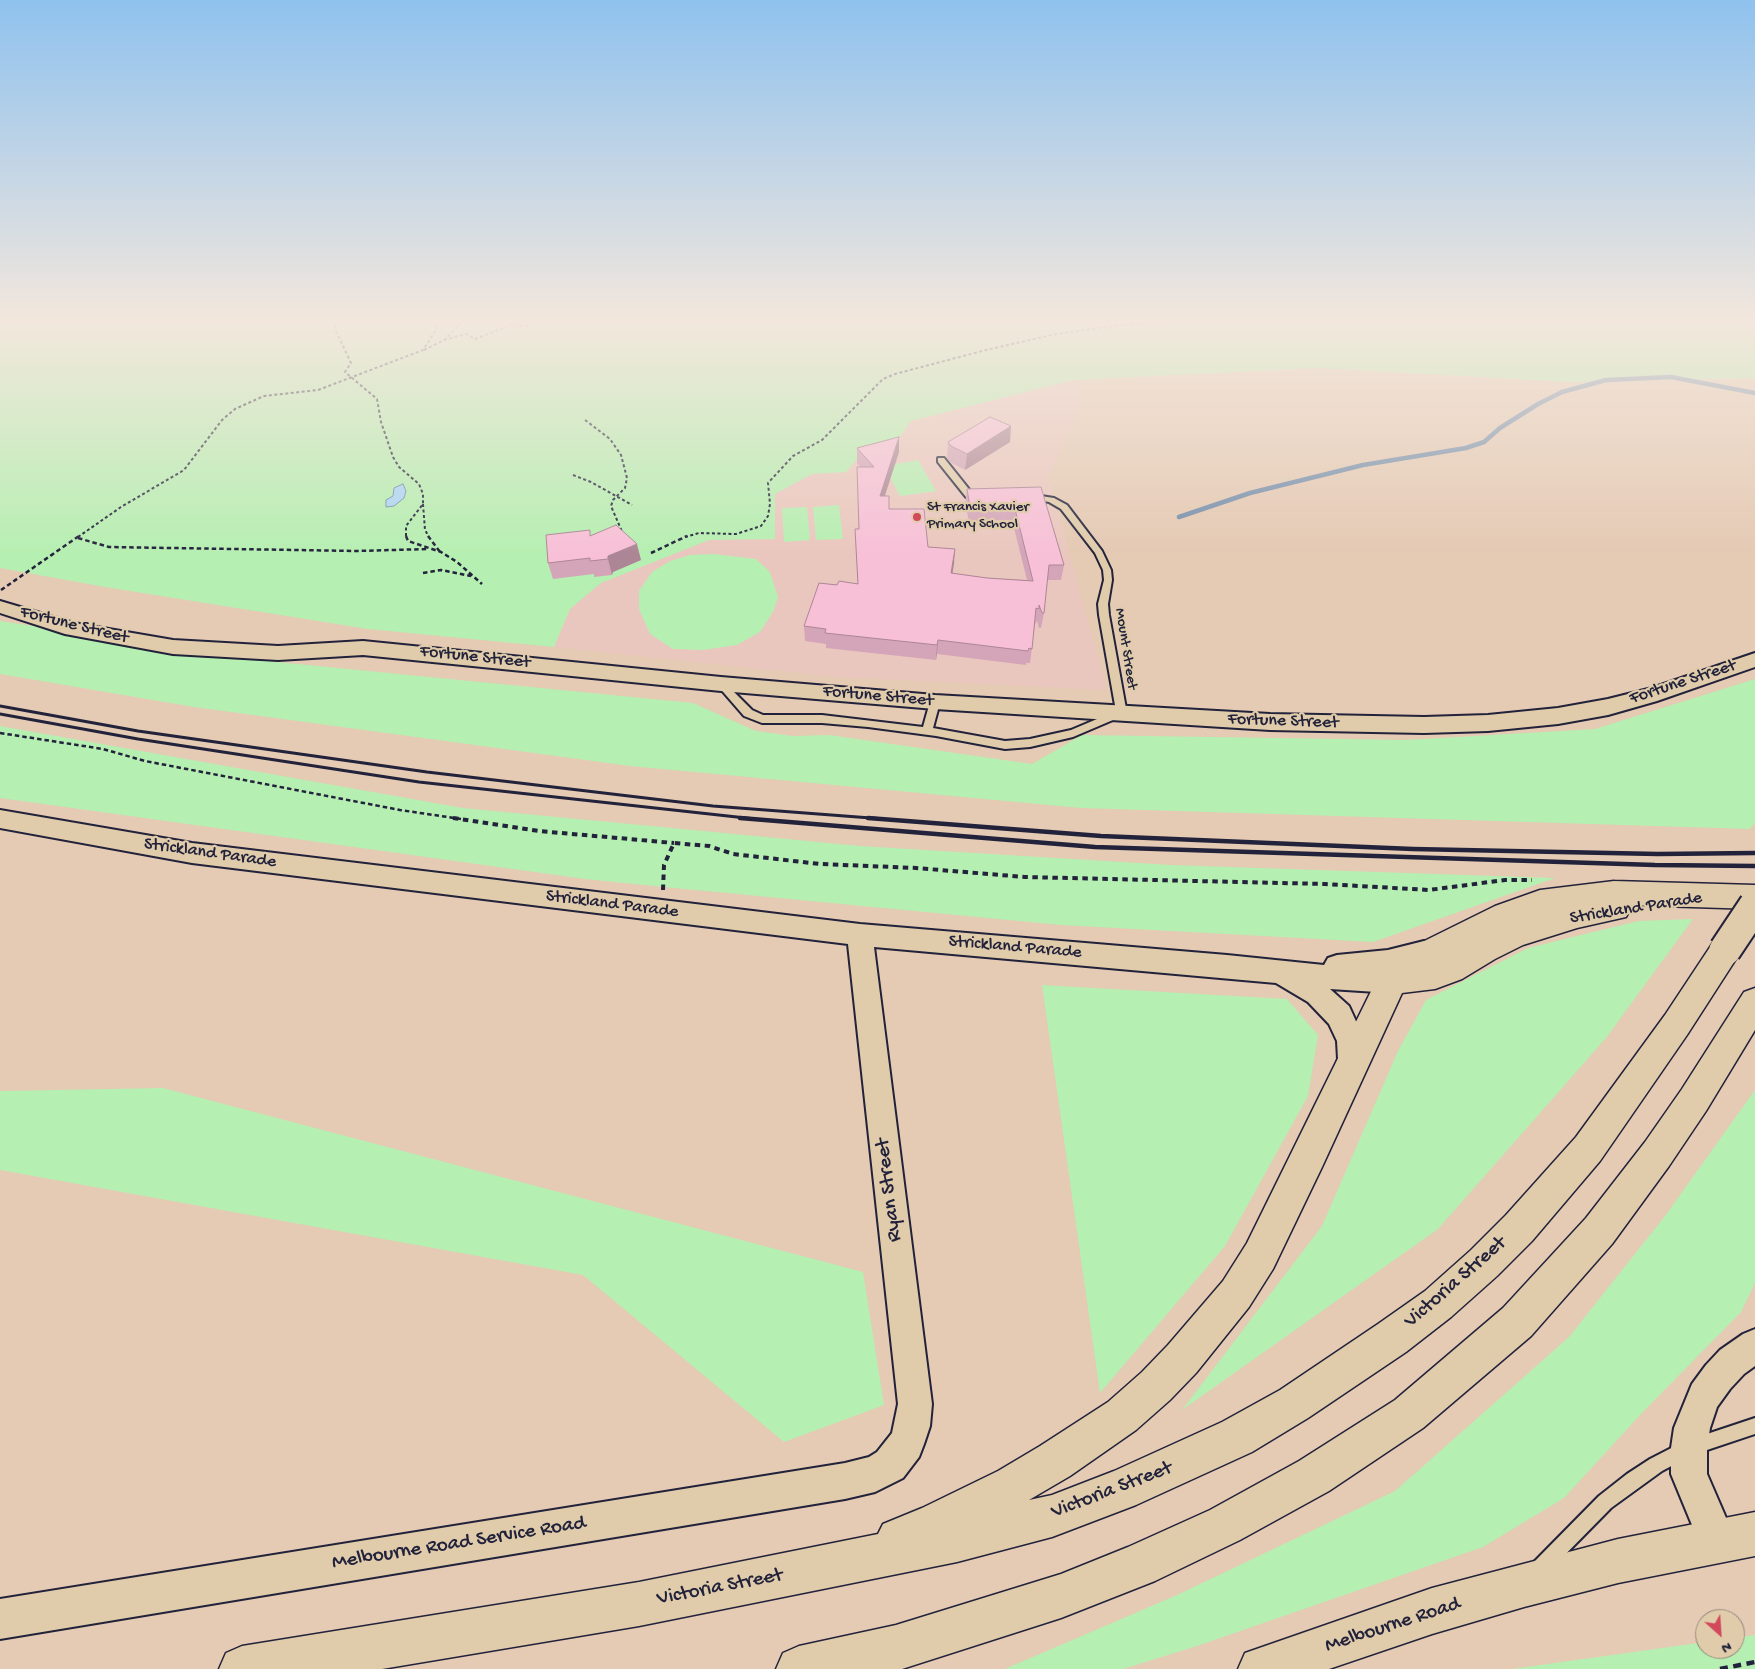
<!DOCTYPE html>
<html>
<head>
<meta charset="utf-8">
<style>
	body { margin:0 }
	#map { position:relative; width:1755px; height:1669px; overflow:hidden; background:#e5cab4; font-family:"Gochi Hand",sans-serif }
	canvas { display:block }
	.north { position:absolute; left:1695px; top:1609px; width:50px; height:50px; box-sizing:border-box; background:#e0ccab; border:1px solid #94887e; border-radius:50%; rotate:154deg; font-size:14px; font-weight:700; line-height:20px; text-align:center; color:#22223b }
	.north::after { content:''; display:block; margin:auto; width:18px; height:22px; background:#d1495b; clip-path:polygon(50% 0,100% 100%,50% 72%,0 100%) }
</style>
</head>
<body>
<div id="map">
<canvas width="1755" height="1669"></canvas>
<div class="north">N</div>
</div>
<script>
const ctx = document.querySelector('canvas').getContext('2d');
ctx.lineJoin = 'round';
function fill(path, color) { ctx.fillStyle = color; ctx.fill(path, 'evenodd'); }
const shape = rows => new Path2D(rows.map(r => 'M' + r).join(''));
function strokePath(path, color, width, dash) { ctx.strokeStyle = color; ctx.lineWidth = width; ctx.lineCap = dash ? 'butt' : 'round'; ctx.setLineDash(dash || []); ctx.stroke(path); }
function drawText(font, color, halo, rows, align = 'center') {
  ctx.font = font + ' "Gochi Hand",sans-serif'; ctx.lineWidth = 4.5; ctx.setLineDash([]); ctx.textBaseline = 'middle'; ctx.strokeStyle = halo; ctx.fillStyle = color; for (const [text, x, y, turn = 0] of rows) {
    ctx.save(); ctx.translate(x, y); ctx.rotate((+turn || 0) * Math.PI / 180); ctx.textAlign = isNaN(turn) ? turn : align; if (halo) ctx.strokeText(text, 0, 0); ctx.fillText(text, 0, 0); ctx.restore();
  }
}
fill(shape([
	[1073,380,1082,407,1048,477,1107,690,837,677,554,647,570,609,601,583,709,540,775,539,775,494,812,474,846,472,858,458,892,447,911,421]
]), '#eac7be');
fill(shape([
	[0,320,1755,320,1755,378,1572,382,1318,368,1073,380,911,421,893,447,858,458,846,472,812,474,775,494,775,539,709,540,601,583,570,609,554,647,368,629,105,587,0,568],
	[918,460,936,491,900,496,884,466],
	[839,505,843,539,816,540,813,507],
	[807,507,810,540,784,542,782,508],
	[714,554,756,559,770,572,778,597,773,612,760,632,737,645,703,650,673,649,650,634,639,609,639,591,652,572,670,561,690,555],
	[0,621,267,661,693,703,756,731,793,736,829,735,1032,764,1082,735,1406,740,1595,729,1755,679,1755,823,1750,829,1081,808,630,766,194,707,0,674],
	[0,726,463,808,860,846,1171,865,1555,878,1373,942,1061,925,664,887,585,879,0,798],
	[1693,919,1606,1038,1438,1229,1182,1410,1322,1226,1398,1051,1426,1000,1528,948,1638,921],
	[1042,985,1287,999,1318,1035,1308,1096,1225,1246,1100,1393],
	[163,1088,863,1272,884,1405,784,1442,583,1275,0,1170,0,1091],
	[1755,1090,1755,1283,1741,1312,1641,1414,1564,1498,1483,1547,1197,1646,1123,1669,1005,1669,1177,1595,1395,1491,1569,1337,1665,1216],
	[1755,1635,1755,1669,1512,1669,1705,1642,1705,1649,1735,1649,1735,1638]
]), '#b6efb2');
const water = shape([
	[403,484,406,491,404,498,394,506,386,507,386,500,393,496,394,488,403,484]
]);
fill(water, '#aad6f6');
strokePath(water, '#748eab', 1);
strokePath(shape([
	[1179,517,1250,493,1363,465,1466,448,1484,442,1500,428,1538,404,1562,392,1606,380,1671,377,1755,393]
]), '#748eab', 4.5);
const lane = shape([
	[938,458,944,458,972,493,983,496,983,500,966,497,938,462,938,458],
	[1028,494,1054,498,1067,505,1102,551,1111,570,1112,580,1108,604,1109,615,1127,714,1126,717,1120,717,1073,737,1030,747,1005,749,936,736,868,727,822,723,762,723,744,716,718,686,716,684,718,682,724,682,752,710,763,715,822,715,923,727,930,702,935,698,940,702,933,728,1005,741,1030,739,1071,730,1116,711,1099,615,1098,604,1104,580,1103,570,1095,553,1061,509,1049,502,1028,498,1028,494],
	[1755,1418,1755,1434,1692,1455,1662,1471,1611,1508,1547,1573,1541,1576,1535,1573,1532,1567,1535,1561,1599,1496,1627,1474,1650,1459,1683,1442,1755,1418]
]);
const street = shape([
	[0,601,74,623,173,640,278,646,363,641,721,677,935,695,1270,714,1424,717,1488,715,1558,708,1608,699,1652,688,1755,653,1755,667,1657,701,1608,715,1558,724,1488,731,1424,733,1270,730,935,709,721,691,363,655,278,660,173,654,65,634,0,613,0,601],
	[0,810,192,843,860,924,1227,955,1324,965,1328,958,1337,955,1388,950,1424,941,1433,944,1437,952,1433,960,1395,971,1401,973,1405,981,1401,989,1392,993,1330,989,1349,1006,1365,1041,1366,1059,1364,1068,1360,1077,1350,1081,1340,1077,1336,1068,1338,1059,1337,1041,1329,1024,1308,1002,1276,983,874,947,932,1404,930,1426,924,1444,919,1457,903,1478,875,1492,845,1499,0,1639,0,1599,845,1463,869,1457,877,1452,892,1433,898,1404,848,944,192,863,0,828,0,810],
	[1755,1329,1755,1366,1744,1374,1730,1389,1717,1407,1710,1428,1707,1448,1707,1474,1736,1541,1730,1554,1717,1560,1704,1554,1671,1474,1671,1448,1674,1428,1692,1384,1706,1365,1720,1350,1743,1334,1755,1329]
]);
const secondary = shape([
	[1614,881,1755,885,1755,909,1629,905,1631,908,1626,917,1577,928,1523,945,1495,959,1462,979,1435,989,1402,993,1322,1167,1273,1269,1249,1307,1196,1373,1170,1400,1136,1430,1070,1476,1029,1500,1052,1495,1114,1471,1222,1422,1280,1390,1378,1324,1425,1291,1471,1250,1506,1215,1576,1137,1665,1015,1714,941,1725,937,1736,941,1740,950,1736,959,1687,1035,1600,1161,1532,1241,1497,1276,1451,1317,1406,1352,1308,1418,1252,1452,1136,1505,1052,1537,957,1562,639,1626,382,1669,219,1669,226,1653,242,1646,639,1582,878,1534,883,1524,922,1508,998,1471,1040,1446,1108,1402,1142,1372,1168,1345,1223,1281,1247,1243,1381,971,1402,952,1495,906,1540,890,1614,881],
	[1755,988,1755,1030,1706,1111,1669,1166,1612,1244,1531,1336,1423,1428,1329,1491,1240,1540,1155,1581,1061,1618,902,1669,776,1669,783,1653,799,1646,896,1625,1061,1574,1128,1547,1210,1510,1299,1461,1395,1400,1503,1308,1586,1218,1645,1142,1682,1089,1744,992,1755,988],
	[1755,1512,1755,1556,1618,1583,1524,1607,1432,1634,1329,1669,1238,1669,1245,1653,1432,1588,1618,1539,1755,1512]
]);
strokePath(lane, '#22223b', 4);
strokePath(street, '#22223b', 4);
strokePath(secondary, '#22223b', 3);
strokePath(shape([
	[334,320,336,331,351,363,345,372,377,399,381,422,393,457,399,467,419,484,423,494,423,504,406,526,406,537],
	[514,326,529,326],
	[444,340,466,334,475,339,524,320],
	[424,350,444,340,464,320],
	[585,420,610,439,621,455,627,478,625,488,613,500,611,506,623,534],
	[573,475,591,482,632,505],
	[423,504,425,530,429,537],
	[78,537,121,507,184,470,222,420,235,409,264,396,318,390,423,350,436,330,438,320],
	[685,537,699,533,736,534,761,526,768,516,770,504,768,483,793,456,822,440,883,379,895,374,986,350,1056,334,1120,325,1194,320]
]), '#22223b', 2, [3, 2.5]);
strokePath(shape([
	[406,536,408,541,441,552,457,562,482,584],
	[428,536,440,552],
	[78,538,109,547,357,551,428,549],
	[651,553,687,536],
	[423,573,441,570,471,576],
	[1,590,79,536],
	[0,733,103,749,145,761,400,810,461,819]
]), '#22223b', 2.5, [4.5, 3]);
strokePath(shape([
	[453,818,539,831,674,843],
	[663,890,664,865,674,843,709,846,733,854,820,864,916,868,1025,877,1325,884,1429,890,1505,880,1532,880]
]), '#22223b', 4, [5.5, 4.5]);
strokePath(shape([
	[1720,1669,1755,1662]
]), '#22223b', 4.5, [8, 5.5]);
fill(lane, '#e0ccab');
fill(street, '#e0ccab');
fill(secondary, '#e0ccab');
strokePath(shape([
	[0,706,138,731,427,772,713,806,884,819],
	[0,714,138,739,419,782,755,819]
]), '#22223b', 3);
strokePath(shape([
	[740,818,1095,847,1655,865,1755,866],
	[868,818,1101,836,1413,849,1658,854,1755,853]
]), '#22223b', 4.5);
const secondaryBridge = shape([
	[1725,950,1755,905]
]);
strokePath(secondaryBridge, '#22223b', 35, []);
strokePath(secondaryBridge, '#e0ccab', 31);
fill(shape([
	[948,442,1010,442,965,470,950,462,947,458],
	[857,448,899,452,884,496,889,509,928,547,955,549,952,573,987,578,1027,580,1012,520,969,521,965,504,967,489,1041,487,1064,565,1061,580,1047,580,1044,613,1041,628,1039,628,1037,620,1036,624,1035,623,1030,663,1026,663,1026,665,937,654,936,660,826,648,826,644,805,641,804,626,837,585,858,583,855,529,859,529,860,467,857,463],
	[592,536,641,560,613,572,612,575,594,577,594,574,553,579,548,563]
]), '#d4a5b9');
fill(shape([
	[1011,426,1010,442,965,470,967,454],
	[899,437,899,452,880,511,880,496],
	[637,544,641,560,613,572,612,575,608,559,608,556],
	[955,549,954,564,950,588,951,573],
	[938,640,937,654,936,660,937,645]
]), '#ad8696');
const building = shape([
	[990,417,1011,426,967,454,951,446,948,442,990,417],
	[899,437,880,496,889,496,889,509,924,509,928,547,955,549,951,573,987,578,1033,581,1014,505,970,507,967,489,1041,487,1064,565,1049,565,1044,613,1042,613,1039,605,1039,609,1036,608,1032,649,1029,648,1028,651,938,640,937,645,825,633,826,629,804,626,819,583,837,585,839,581,858,584,855,529,859,529,857,467,874,467,857,448,899,437],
	[616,525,637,544,608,556,608,559,590,561,590,558,548,563,546,535,590,530,590,536,616,525]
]);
fill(building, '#f7c0d7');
strokePath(building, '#ad8696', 1);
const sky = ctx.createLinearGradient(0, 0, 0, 554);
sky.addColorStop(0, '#8fc2ee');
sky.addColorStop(0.58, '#f3e7dd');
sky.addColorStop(1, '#f3e7dd00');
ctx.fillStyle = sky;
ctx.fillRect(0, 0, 1755, 554);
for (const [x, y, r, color] of [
	[917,517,5,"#d1495b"]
]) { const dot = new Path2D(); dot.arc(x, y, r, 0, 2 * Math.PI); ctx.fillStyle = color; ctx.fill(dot); strokePath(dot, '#e0ccab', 2); }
drawText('15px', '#22223b', '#e0ccab', [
	["St Francis Xavier",927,508],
	["Primary School",927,525]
], 'left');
drawText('15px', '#22223b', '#e0ccab', [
	["Mount Street",1125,649,81]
]);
drawText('18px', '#22223b', '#e0ccab', [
	["Fortune Street",74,626,14],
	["Fortune Street",475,658,6],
	["Fortune Street",1683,683,-18],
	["Fortune Street",878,697,5],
	["Fortune Street",1283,722,2],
	["Strickland Parade",210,854,8],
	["Strickland Parade",612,905,7],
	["Strickland Parade",1636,909,-9],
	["Strickland Parade",1015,948,5]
]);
drawText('21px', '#22223b', '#e0ccab', [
	["Ryan Street",890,1190,-97],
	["Victoria Street",1456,1283,-41],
	["Victoria Street",1112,1491,-21],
	["Melbourne Road Service Road",459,1544,-9],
	["Victoria Street",720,1588,-11],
	["Melbourne Road",1393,1626,-18]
]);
</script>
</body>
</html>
